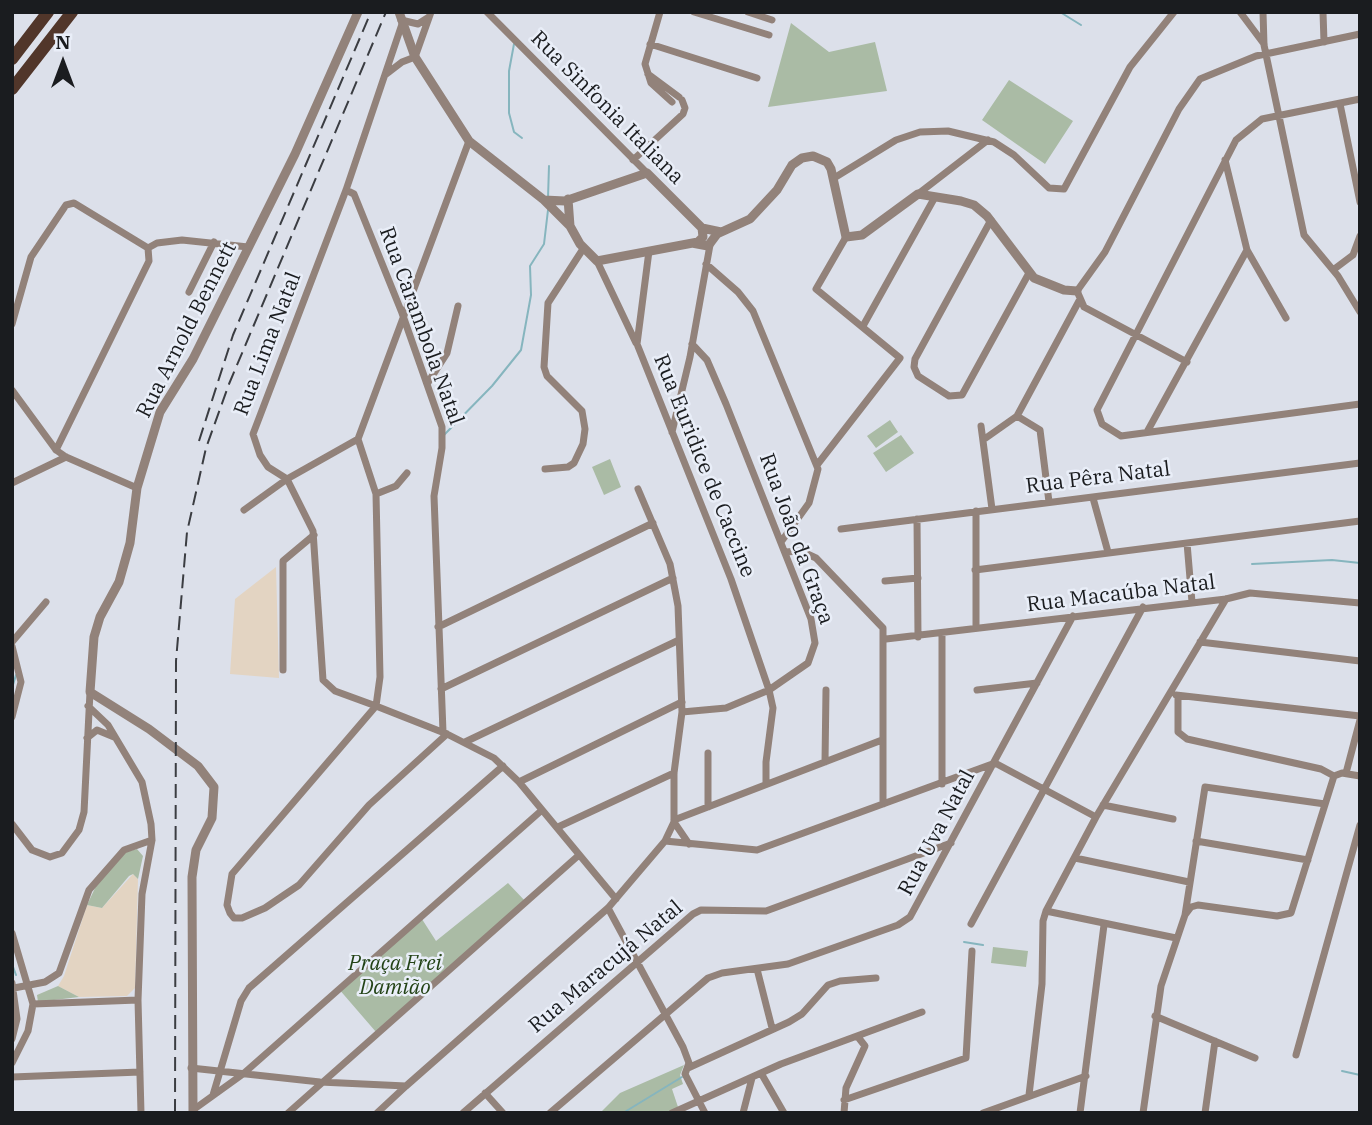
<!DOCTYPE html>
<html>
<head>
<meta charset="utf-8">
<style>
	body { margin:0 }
	#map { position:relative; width:1372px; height:1125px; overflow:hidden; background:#dce0ea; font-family:"IBM Plex Serif",serif }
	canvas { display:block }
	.frame { position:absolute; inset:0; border:14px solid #1a1c1f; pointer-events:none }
	.north { position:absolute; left:28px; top:28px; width:70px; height:70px; -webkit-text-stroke:5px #e9eef8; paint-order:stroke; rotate:0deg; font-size:19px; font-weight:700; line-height:28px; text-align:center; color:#1a1c1f }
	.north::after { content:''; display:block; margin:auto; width:24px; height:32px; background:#1a1c1f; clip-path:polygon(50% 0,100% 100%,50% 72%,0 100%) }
</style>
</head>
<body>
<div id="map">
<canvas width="1372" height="1125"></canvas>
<div class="frame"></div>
<div class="north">N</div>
</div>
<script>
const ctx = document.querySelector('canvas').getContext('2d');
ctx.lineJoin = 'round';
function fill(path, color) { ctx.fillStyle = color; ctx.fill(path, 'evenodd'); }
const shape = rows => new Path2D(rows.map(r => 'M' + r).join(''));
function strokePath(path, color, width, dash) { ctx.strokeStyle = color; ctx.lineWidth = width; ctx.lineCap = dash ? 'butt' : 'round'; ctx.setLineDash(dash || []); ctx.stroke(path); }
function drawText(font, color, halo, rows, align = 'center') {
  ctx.font = font + ' "IBM Plex Serif",serif'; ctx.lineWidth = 5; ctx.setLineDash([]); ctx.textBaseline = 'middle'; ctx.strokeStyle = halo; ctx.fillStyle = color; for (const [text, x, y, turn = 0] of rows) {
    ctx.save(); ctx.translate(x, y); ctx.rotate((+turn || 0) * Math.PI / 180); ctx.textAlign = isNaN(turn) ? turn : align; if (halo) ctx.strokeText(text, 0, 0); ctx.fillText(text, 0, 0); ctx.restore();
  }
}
fill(shape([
	[276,567,279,678,230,674,235,599],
	[133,874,138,879,135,988,127,996,79,997,58,986,64,976,87,905,102,908]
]), '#e3d4c2');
fill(shape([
	[791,23,829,52,875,42,887,91,768,107],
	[1009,80,1073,121,1045,164,982,120],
	[890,420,898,432,876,448,867,436],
	[901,435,914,453,886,472,873,453],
	[610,459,621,487,604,495,592,467],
	[137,849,143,856,138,879,133,874,129,876,102,908,87,905,96,886,126,852],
	[508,883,526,902,376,1032,338,988,420,916,436,941],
	[993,947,1028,951,1026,967,991,963],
	[58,986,79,997,38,1002,37,995],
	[684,1065,680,1075,683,1084,672,1089,678,1107,666,1113,600,1113,620,1093]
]), '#aabba5');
strokePath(shape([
	[1060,12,1081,25],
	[514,44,509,71,509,113,514,132,522,138],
	[548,198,549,166],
	[444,435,492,386,521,350,531,295,530,266,544,244,548,210],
	[1252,564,1332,560,1360,563],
	[12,688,16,675],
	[964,942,983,945],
	[12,964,16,975],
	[1342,1071,1360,1075],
	[623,1113,682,1077]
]), '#86b5be', 2);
strokePath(shape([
	[487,12,647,173],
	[660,12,645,64,651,83,672,102],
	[694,12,769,35],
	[748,12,772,20],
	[1240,12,1264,44],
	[1263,12,1264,45,1304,235,1338,276,1360,312],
	[1323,12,1324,42],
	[401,20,418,24,429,17],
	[402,24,346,190,253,434,260,455,268,467,287,479,313,531,323,680,335,691,376,706,232,874,227,905,230,913,234,918,242,918,265,908,299,885,369,805,447,734],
	[650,44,757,78],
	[648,74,679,97],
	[385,75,402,62,415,57,431,12],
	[1360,99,1262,119,1236,140,1097,410,1102,424,1121,436,1360,404],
	[1340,104,1360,202],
	[633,160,683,114,685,108,682,100],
	[1225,160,1247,250,1286,318],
	[834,178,896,140,920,132,948,131,994,142,1014,155,1049,188,1064,189,1130,67,1174,12],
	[346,190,354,194,402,313,442,427,442,448,434,496,443,732],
	[918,194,988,140],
	[991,220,915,359,914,367,918,376,949,396,962,395,1029,273],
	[148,248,157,243,182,240,248,247],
	[649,251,637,344,731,579,769,690,773,708,766,762,766,783],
	[597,261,636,343],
	[706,264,738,292,753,311,818,469,809,503,781,542],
	[1333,270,1353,255,1360,236],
	[189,292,214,242],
	[12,324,31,257,66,205,74,203,148,248,149,261,56,450],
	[863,326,935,197],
	[1187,362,1084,307,1077,291,1105,252,1179,109,1200,79,1256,56,1360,34],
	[427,384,447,353,458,306],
	[12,390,56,450,66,457,137,488],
	[1017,416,1040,430,1049,502],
	[981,426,992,509],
	[672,432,690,357,710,245],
	[1147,432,1247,250],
	[358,439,376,494,380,677,376,706,447,734,494,758,519,782,616,899],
	[358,439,469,141],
	[983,440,1017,416,1079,301],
	[817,465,900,358,816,289,846,237],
	[545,469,568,467,574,463,583,444,585,429,582,411,547,376,544,367,548,303,583,249],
	[12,483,66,457],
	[638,489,670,564,678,606,682,712,674,773,674,822,665,841],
	[376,494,396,486,407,473],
	[1093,498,1108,552],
	[244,510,287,479,358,439],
	[976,511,976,628],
	[917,519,918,637],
	[841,529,1360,463],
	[1187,543,1192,602],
	[785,552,801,551,816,558,883,628,883,804],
	[975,570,1360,521],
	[885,581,918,578],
	[438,627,653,523],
	[886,639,1226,599,1250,593,1360,603],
	[12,642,46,602],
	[1200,642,1360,661],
	[12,646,21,682,12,717],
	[283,670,283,561,314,535],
	[441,689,673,578],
	[977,690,1037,683],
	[1176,695,1360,716],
	[1178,696,1178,732,1187,739,1321,769,1334,776,1342,773,1360,776],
	[88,706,108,725,142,782,151,824,152,840,142,894,138,1000,141,1113],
	[682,712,726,708,769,690,808,663,815,643,811,619,726,404,707,360,692,344],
	[87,738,97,730,114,737],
	[465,742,679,640],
	[708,753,708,807],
	[825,762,826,690],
	[1346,773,1360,720],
	[519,782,682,702],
	[942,784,942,634],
	[1103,805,1173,819],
	[674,820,882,740],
	[674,822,689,844],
	[12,824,32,850,50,857,62,853,79,830,84,812,90,692],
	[558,827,674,773],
	[1196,841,1308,860],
	[1075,858,1189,882],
	[608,908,683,1047,689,1063,685,1074,705,1113],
	[1046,911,1176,938],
	[1185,915,1205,787,1325,804],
	[971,924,1143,607],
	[12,933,33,1004,28,1031,12,1063],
	[757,969,772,1028],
	[12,983,17,1019,12,1039],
	[14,988,45,982,59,973,89,890,124,850,152,840],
	[33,1004,138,1000],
	[1155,1016,1255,1058],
	[1296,1055,1360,825],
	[191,1068,320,1082,406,1086,608,908,665,841,757,850,995,763,1096,817],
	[688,1068,789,1022,802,1014,828,985,840,981,876,978],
	[761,1073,784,1113],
	[12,1077,140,1072],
	[485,1093,503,1113],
	[213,1095,241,1001,249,988,503,766],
	[1029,1095,1042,984,1043,921,1046,911,1096,817,1226,599],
	[844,1100,966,1058,972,951],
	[193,1110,243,1074,542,810],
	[288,1113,579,855],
	[377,1113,406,1086],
	[463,1113,693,914,701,910,766,911,951,843],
	[550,1113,708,978,722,973,788,964,898,925,910,917,1073,616],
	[672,1113,781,1064,922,1012],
	[743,1113,752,1078],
	[844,1113,846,1088,865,1046,858,1037],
	[983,1113,1086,1076],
	[1080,1113,1104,925],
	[1143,1113,1161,986,1185,915,1191,907,1198,905,1277,916,1291,913,1334,776],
	[1205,1113,1215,1041]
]), '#92827a', 7);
strokePath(shape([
	[399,12,415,57,469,141,544,200,570,226,580,244,597,261,698,242,703,237,702,228],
	[568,199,570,226],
	[544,200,565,201,647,173,702,228,721,232],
	[692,243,708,246,717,234,750,219,777,190,792,165,802,158,813,156,827,162,831,169,846,237,862,235,918,194,961,201,974,205,987,216,1034,278,1064,290,1077,291],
	[193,1113,192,877,196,850,212,818,214,787,198,766,149,729,90,692,94,637,100,617,119,582,130,543,137,488,160,412,193,359,295,154,358,12]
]), '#92827a', 9);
strokePath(shape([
	[12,59,48,12],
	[12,89,72,12]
]), '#51362a', 12);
strokePath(shape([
	[199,441,233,335,371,12],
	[175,1113,176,661,187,532,206,448,229,384,386,12]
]), '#3b3d42', 2, [14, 7]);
drawText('21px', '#1a1c1f', '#e9eef8', [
	["Rua Sinfonia Italiana",607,108,45],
	["Rua Carambola Natal",421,326,70],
	["Rua Arnold Bennett",187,330,-63],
	["Rua Lima Natal",268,344,-69],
	["Rua Euridice de Caccine",704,466,68],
	["Rua Pêra Natal",1098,478,-7],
	["Rua João da Graça",796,539,70],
	["Rua Macaúba Natal",1121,594,-7],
	["Rua Uva Natal",937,833,-62],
	["Rua Maracujá Natal",606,967,-40]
]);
drawText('italic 21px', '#224215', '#e9eef8', [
	["Praça Frei",395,964],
	["Damião",395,988]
]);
</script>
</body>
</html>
